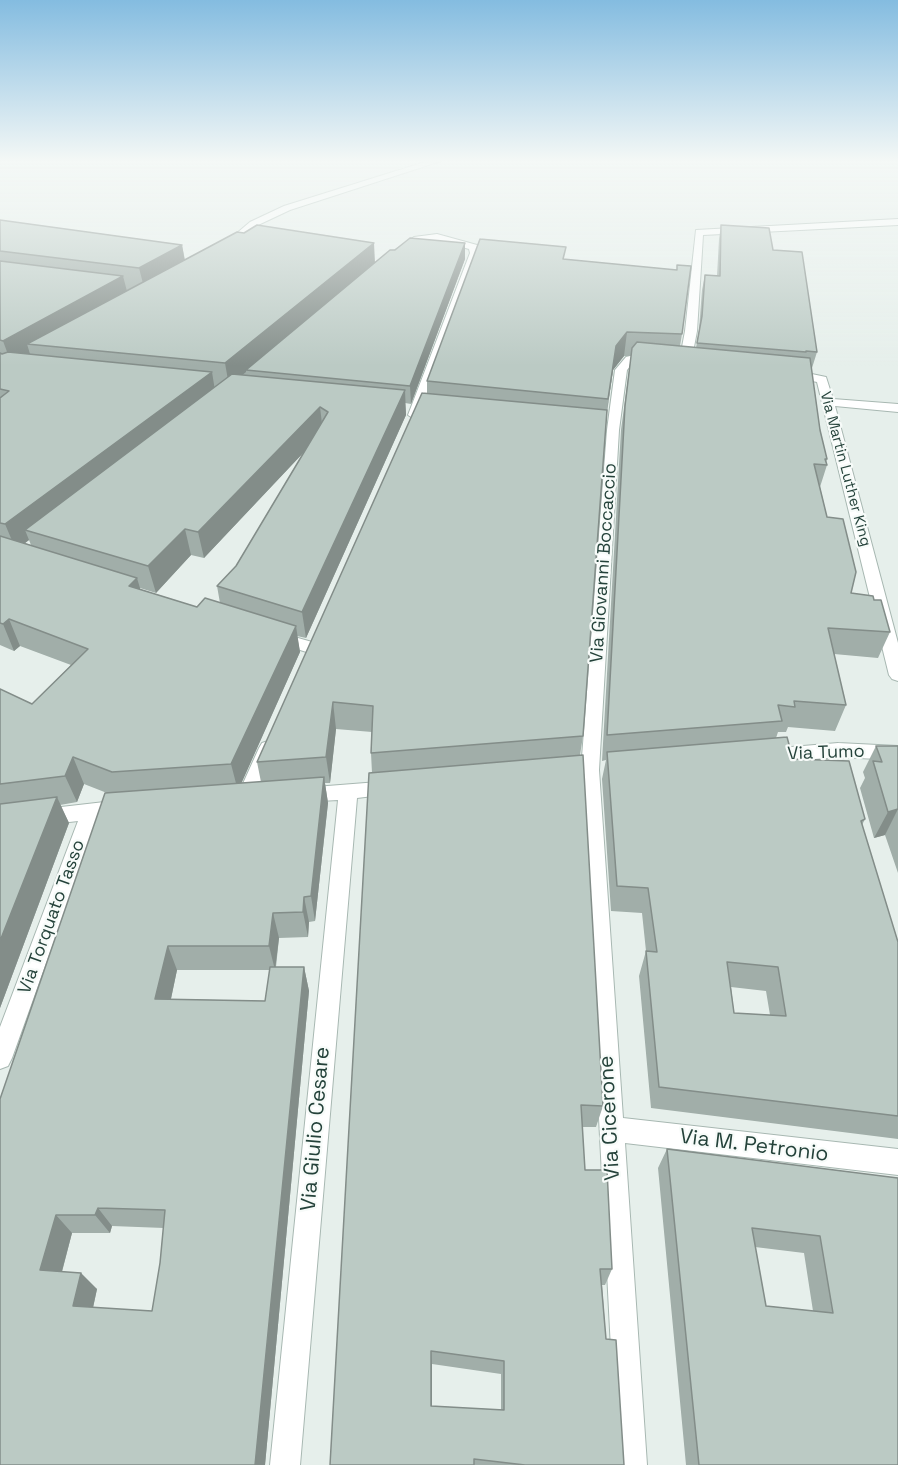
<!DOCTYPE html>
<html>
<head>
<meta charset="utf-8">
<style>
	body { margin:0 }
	canvas { display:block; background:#e6efeb }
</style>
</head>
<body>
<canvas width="898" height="1465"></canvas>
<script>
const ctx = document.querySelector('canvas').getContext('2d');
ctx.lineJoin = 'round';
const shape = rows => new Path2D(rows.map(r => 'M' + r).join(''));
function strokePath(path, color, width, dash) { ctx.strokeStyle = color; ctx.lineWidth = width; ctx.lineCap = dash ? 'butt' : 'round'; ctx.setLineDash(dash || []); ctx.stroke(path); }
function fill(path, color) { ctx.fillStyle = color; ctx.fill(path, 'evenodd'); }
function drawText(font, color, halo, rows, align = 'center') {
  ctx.font = font + ' "Space Grotesk",sans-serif'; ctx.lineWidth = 4.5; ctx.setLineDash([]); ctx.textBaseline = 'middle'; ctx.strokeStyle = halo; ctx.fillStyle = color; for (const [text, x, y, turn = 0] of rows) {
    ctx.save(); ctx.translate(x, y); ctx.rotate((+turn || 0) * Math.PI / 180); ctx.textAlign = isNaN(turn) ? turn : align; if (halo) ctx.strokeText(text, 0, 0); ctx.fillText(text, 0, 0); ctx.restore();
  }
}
const street = shape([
	[428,161,441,161,290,210,256,226,244,236,237,250,230,253,225,250,230,246,237,233,250,222,284,206,428,161],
	[898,219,898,225,703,235,697,331,691,363,685,366,679,363,685,331,696,230,898,219],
	[437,234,477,245,480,253,420,415,414,419,408,415,470,253,469,249,437,240,419,242,400,253,395,250,414,237,437,234],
	[630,356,653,358,659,361,653,364,633,363,627,370,619,430,599,770,623,1118,898,1149,898,1175,625,1143,647,1465,617,1465,581,770,607,430,615,370,626,357,630,356],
	[788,369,826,377,833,399,898,404,898,412,835,406,898,643,898,681,892,679,889,675,817,382,784,375,784,371,788,369],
	[277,632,319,644,321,648,319,652,313,654,271,641,269,637,271,633,277,632],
	[268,741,274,743,277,748,256,799,253,804,246,806,239,804,236,799,259,748,262,743,268,741],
	[838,743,898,746,898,760,838,757,768,763,761,761,759,756,761,751,768,749,838,743],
	[391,781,398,783,400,788,398,793,357,798,300,1465,270,1465,338,800,302,802,295,800,292,795,295,790,302,788,391,781],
	[122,800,129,803,132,808,129,813,98,818,12,1058,8,1066,0,1069,0,1027,78,821,0,830,0,814,122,800]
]);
strokePath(street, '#a8b8b2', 2);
fill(street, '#fff');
fill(shape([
	[0,220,182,245,185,260,375,262,395,250,465,243,465,259,411,404,405,403,406,415,306,638,297,636,300,652,241,783,261,782,257,762,427,393,427,381,565,259,682,334,680,346,696,348,699,330,702,290,705,275,717,276,719,239,721,225,773,250,817,352,812,368,811,368,820,430,827,459,826,463,827,465,820,487,827,517,851,593,874,600,890,632,878,658,834,654,846,705,835,731,788,727,786,732,778,732,776,738,793,759,865,819,862,825,898,942,898,1139,651,1108,639,976,646,951,642,913,611,911,602,779,606,760,602,761,621,430,631,356,624,356,613,370,607,413,583,736,580,755,603,1106,596,1127,582,1127,585,1170,612,1269,605,1285,602,1285,606,1339,624,1465,330,1465,372,773,371,753,372,732,336,729,330,783,325,783,328,803,315,921,309,922,308,937,279,938,276,967,304,967,309,991,265,1465,0,1465,107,793,84,784,77,802,60,805,69,823,0,1008,0,689,32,704,71,665,20,646,14,651,0,645],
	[304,452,236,566,217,586,220,603,197,607,140,589,140,588,156,593,191,555,204,558],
	[29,540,31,545,25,543],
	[177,970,270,970,265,1001,171,999],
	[731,987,766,991,770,1015,734,1013],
	[112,1226,164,1228,160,1263,152,1311,93,1308,97,1289,62,1272,72,1233,110,1233],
	[432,1364,501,1374,501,1410,432,1406],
	[876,746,898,746,898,873,885,835,874,838,860,788,865,778,863,772],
	[667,1149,898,1178,898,1465,686,1465,658,1168],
	[755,1247,804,1253,813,1311,766,1306]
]), '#a1aea9');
fill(shape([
	[374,243,375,263,246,370,246,372,229,386,225,363],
	[465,243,465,259,411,404,410,386],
	[182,245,186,268,145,291,139,268],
	[123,276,129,299,27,344,30,354,12,365,3,341],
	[627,332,624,356,613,370,605,424,616,346],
	[212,372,216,397,25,530,29,540,16,550,5,524],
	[405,390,406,415,306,638,302,612],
	[320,407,323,432,204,558,198,532],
	[185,529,191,555,156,593,148,566],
	[137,578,145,605,129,586],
	[9,619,20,646,14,651,3,624],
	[296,626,300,652,238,791,231,764],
	[333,702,336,729,330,783,326,757],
	[73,757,84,784,77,802,65,776],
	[324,777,328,803,315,921,311,896],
	[57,797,69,823,0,1008,0,941],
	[898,809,885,835,874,838,888,812],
	[304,897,309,922,308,937,303,912],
	[273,913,279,938,275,970,269,946],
	[168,946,177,970,166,1022,155,999],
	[304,967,309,991,265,1465,255,1465],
	[98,1208,112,1226,110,1233,95,1215],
	[56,1215,72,1233,58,1286,40,1270],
	[81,1273,97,1289,90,1321,73,1306],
	[431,1351,432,1364,432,1417,431,1406]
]), '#838d89');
const building = shape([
	[0,220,182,245,139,268,0,251,0,220],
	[257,225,374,243,225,363,27,344,237,232,244,233,257,225],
	[721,225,769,228,773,250,802,252,817,352,806,351,806,352,697,343,702,316,705,275,720,276,721,225],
	[410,238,465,243,410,386,246,370,390,250,395,250,410,238],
	[480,239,566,247,563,259,677,270,677,265,691,266,682,334,627,332,616,346,608,399,427,381,480,239],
	[0,261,123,276,3,341,0,340,0,261],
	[637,342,810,358,820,430,827,459,825,459,827,465,814,464,827,517,843,519,856,572,851,593,873,596,874,600,881,600,890,632,828,628,846,705,794,701,795,707,778,705,782,721,607,735,625,406,632,348,637,342],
	[8,352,212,372,5,524,0,523,0,398,9,391,0,389,0,353,2,354,8,352],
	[232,374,405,390,302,612,217,586,236,566,328,412,320,407,198,532,185,529,148,566,25,530,232,374],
	[422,393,607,410,583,736,371,753,373,706,333,702,326,757,257,762,422,393],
	[0,536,137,578,129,586,197,607,205,598,296,626,231,764,112,772,73,757,65,776,0,784,0,689,32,704,88,649,9,619,3,624,0,623,0,536],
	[787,737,793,759,849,761,865,819,861,821,898,942,898,1116,659,1087,646,951,657,952,648,888,617,886,607,752,787,737],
	[727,962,778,967,786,1016,734,1013,727,962],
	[876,746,898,746,898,809,888,812,873,761,882,762,876,746],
	[583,755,603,1106,581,1105,585,1170,607,1170,612,1269,600,1269,606,1339,616,1340,624,1465,525,1465,474,1459,474,1465,330,1465,369,773,583,755],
	[431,1351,504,1361,504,1410,431,1406,431,1351],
	[324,777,311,896,304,897,303,912,273,913,269,946,168,946,155,999,265,1001,270,967,304,967,255,1465,0,1465,0,1099,105,793,324,777],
	[98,1208,165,1210,160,1263,152,1311,73,1306,81,1273,40,1270,56,1215,95,1215,98,1208],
	[57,797,0,941,0,804,57,797],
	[667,1149,898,1178,898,1465,699,1465,667,1149],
	[752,1228,820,1236,833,1313,766,1306,752,1228]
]);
fill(building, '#bbcac4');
strokePath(building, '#838d89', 1.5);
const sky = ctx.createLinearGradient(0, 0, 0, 366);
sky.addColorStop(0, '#84bce0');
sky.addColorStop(0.44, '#f4f8f6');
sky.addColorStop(1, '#f4f8f600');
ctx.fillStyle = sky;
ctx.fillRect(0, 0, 898, 366);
drawText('15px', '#24423a', '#f7fbf9', [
	["Via Martin Luther King",845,469,75]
]);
drawText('18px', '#24423a', '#f7fbf9', [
	["Via Giovanni Boccaccio",604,563,-86],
	["Via Tumo",826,753,-2],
	["Via Torquato Tasso",52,917,-70]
]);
drawText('21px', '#24423a', '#f7fbf9', [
	["Via Cicerone",610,1118,-93],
	["Via Giulio Cesare",316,1129,-85],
	["Via M. Petronio",754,1146,7]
]);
</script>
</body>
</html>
